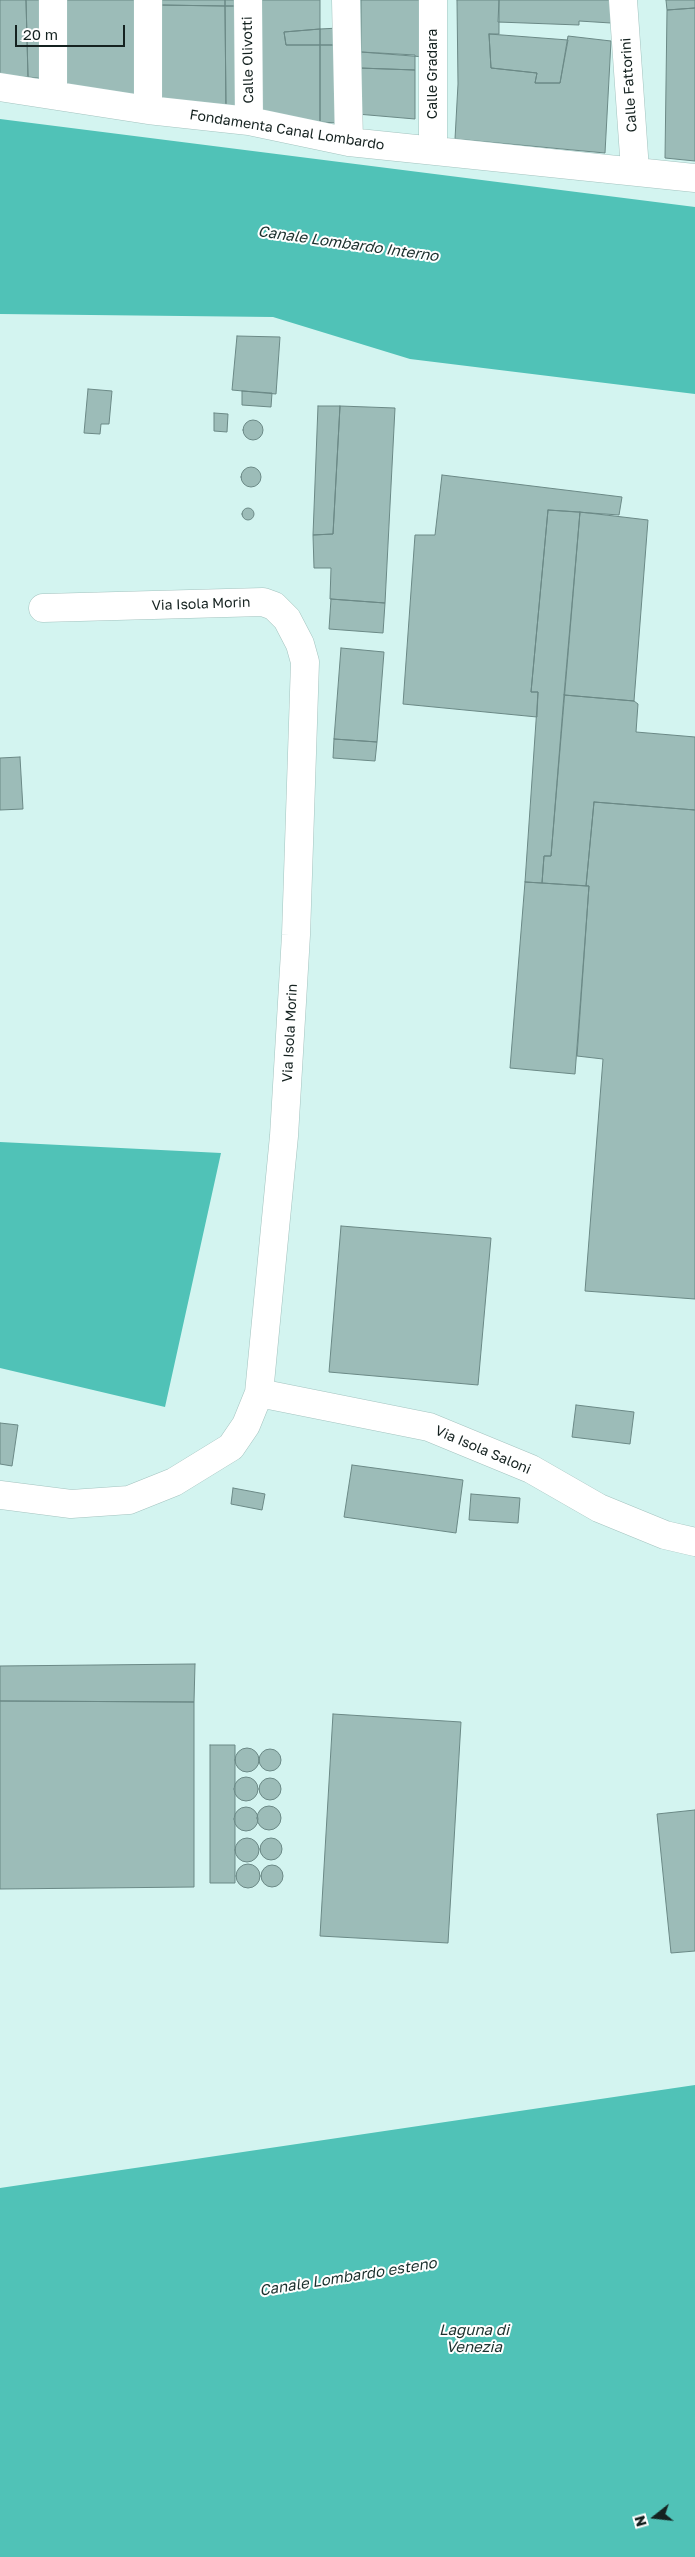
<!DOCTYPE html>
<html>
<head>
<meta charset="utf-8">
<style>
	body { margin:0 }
	#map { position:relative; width:695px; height:2557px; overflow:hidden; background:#d3f4f0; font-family:"Golos Text",sans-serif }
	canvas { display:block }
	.north { position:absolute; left:630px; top:2492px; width:50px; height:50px; -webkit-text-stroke:4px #fff; paint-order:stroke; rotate:254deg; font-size:14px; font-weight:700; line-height:20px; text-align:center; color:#152220 }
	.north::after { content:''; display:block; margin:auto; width:18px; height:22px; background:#152220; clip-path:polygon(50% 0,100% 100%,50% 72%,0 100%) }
	.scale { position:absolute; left:15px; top:25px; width:110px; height:22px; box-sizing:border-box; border:2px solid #152220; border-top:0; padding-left:6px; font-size:15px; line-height:18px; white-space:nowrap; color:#152220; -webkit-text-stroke:4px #fff; paint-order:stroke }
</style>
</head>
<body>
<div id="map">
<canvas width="695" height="2557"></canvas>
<div class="north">N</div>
<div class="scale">20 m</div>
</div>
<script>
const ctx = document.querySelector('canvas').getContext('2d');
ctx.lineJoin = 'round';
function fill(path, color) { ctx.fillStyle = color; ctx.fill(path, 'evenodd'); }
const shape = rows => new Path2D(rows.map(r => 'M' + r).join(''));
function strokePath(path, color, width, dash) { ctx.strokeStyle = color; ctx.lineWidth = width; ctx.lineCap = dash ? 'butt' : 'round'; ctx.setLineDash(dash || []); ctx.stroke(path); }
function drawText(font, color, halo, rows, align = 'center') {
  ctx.font = font + ' "Golos Text",sans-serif'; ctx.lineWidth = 4; ctx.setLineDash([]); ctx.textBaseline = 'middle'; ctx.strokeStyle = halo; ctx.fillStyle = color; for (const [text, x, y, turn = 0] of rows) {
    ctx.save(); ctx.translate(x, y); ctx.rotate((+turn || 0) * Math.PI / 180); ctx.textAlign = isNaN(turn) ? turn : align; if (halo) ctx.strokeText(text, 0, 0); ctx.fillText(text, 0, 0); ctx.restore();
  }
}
fill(shape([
	[0,119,695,207,695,394,410,359,273,317,0,314],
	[0,1142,221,1153,165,1407,0,1368],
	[695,2085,695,2557,0,2557,0,2188]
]), '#50c2b7');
const building = shape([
	[0,0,26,0,28,77,0,75,0,0],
	[26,0,48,0,47,79,28,77,26,0],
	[65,0,142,0,141,101,64,86,65,0],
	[160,0,225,0,225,6,159,5,160,0],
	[225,0,239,0,240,6,225,6,225,0],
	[258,0,320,0,320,29,284,32,286,45,320,45,320,122,260,117,258,0],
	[361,0,424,0,425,57,361,52,361,0],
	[457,0,499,0,499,34,489,34,491,68,537,73,535,83,560,83,568,36,611,41,605,153,455,139,458,84,457,0],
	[499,0,612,0,611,23,579,21,579,25,498,22,499,0],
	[666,0,695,0,695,8,667,10,666,0],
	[159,5,225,6,226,111,160,106,159,5],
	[225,6,240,6,242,112,226,111,225,6],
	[695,8,695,161,665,158,667,10,695,8],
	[339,28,337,45,320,45,320,29,339,28],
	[320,29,320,45,286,45,284,32,320,29],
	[489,34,568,40,560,83,535,83,537,73,491,68,489,34],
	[320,45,337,45,337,123,320,122,320,45],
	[361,52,415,55,415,70,359,68,361,52],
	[359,68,415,70,415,119,357,114,359,68],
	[237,336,280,337,276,394,232,390,237,336],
	[88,389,112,391,109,424,101,424,100,434,84,433,88,389],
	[242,391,272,393,271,407,242,405,242,391],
	[318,406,340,406,333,534,313,535,318,406],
	[340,406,395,408,385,603,330,599,331,568,314,568,313,535,333,534,340,406],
	[214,413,228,414,227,432,214,431,214,413],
	'243 430a10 10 0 1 1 20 0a10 10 0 1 1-20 0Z',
	'241 477a10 10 0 1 1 20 0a10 10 0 1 1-20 0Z',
	[442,475,622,497,619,515,548,510,531,692,538,692,537,717,403,704,415,535,435,535,442,475],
	'242 514a6 6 0 1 1 12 0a6 6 0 1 1-12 0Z',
	[548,510,580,512,551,856,544,856,542,883,525,882,538,692,531,692,548,510],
	[580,512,648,520,634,701,564,695,580,512],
	[331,599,385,603,383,633,329,629,331,599],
	[341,648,384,652,377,742,334,739,341,648],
	[564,695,634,701,638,704,636,732,695,737,695,810,594,802,586,886,542,883,544,856,551,856,564,695],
	[334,739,377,742,375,761,333,758,334,739],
	[20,757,23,809,0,810,0,758,20,757],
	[594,802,695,810,695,1299,585,1291,603,1059,577,1056,589,886,586,886,594,802],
	[525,882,589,886,575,1074,510,1068,525,882],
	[341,1226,491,1238,478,1385,329,1372,341,1226],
	[576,1405,634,1412,630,1444,572,1437,576,1405],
	[0,1423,18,1425,12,1466,0,1464,0,1423],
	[352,1465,463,1480,456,1533,344,1517,352,1465],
	[233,1488,265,1494,262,1510,231,1504,233,1488],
	[471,1494,520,1498,518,1523,469,1520,471,1494],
	[195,1664,194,1702,0,1701,0,1666,195,1664],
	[0,1701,194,1702,194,1887,0,1889,0,1701],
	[333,1714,461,1722,448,1943,320,1936,333,1714],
	[210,1745,235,1745,235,1883,210,1883,210,1745],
	'235 1760a12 12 0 1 1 24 0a12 12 0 1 1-24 0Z',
	'259 1760a11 11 0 1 1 22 0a11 11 0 1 1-22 0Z',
	'234 1789a12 12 0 1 1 24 0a12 12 0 1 1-24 0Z',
	'259 1789a11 11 0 1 1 22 0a11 11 0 1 1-22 0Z',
	'257 1818a12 12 0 1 1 24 0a12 12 0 1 1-24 0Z',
	'234 1819a12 12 0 1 1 24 0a12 12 0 1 1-24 0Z',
	[695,1810,695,1951,671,1953,657,1814,695,1810],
	'260 1849a11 11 0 1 1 22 0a11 11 0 1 1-22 0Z',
	'235 1850a12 12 0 1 1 24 0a12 12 0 1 1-24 0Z',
	'236 1876a12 12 0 1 1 24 0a12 12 0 1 1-24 0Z',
	'261 1876a11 11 0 1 1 22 0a11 11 0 1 1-22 0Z'
]);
fill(building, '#9cbcb8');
strokePath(building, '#6b8986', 1);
const minor = shape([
	[53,0,53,94],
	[248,0,249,121],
	[346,0,349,142],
	[433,0,433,149],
	[623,0,635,170],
	[0,87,148,110,249,121,349,142,695,178],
	[148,110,148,0],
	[259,1393,429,1427,531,1469,599,1508,665,1535,695,1542],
	[0,1495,71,1504,129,1500,174,1482,231,1447,246,1425,259,1393,284,1136,296,935,305,662,300,644,287,619,274,606,263,602,43,608]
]);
strokePath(minor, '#a3c3bf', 29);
strokePath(minor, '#fff', 28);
drawText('14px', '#152220', '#fff', [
	["Calle Olivotti",248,60,-91],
	["Calle Gradara",433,74,-90],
	["Calle Fattorini",629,85,-94],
	["Fondamenta Canal Lombardo",287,130,9],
	["Via Isola Morin",201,604,-2],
	["Via Isola Morin",290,1033,-87],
	["Via Isola Saloni",483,1450,23]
]);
drawText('italic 15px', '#1b302d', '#fff', [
	["Canale Lombardo Interno",348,244,8],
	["Canale Lombardo esteno",348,2277,-9],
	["Laguna di",474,2330],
	["Venezia",474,2347]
]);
</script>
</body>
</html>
